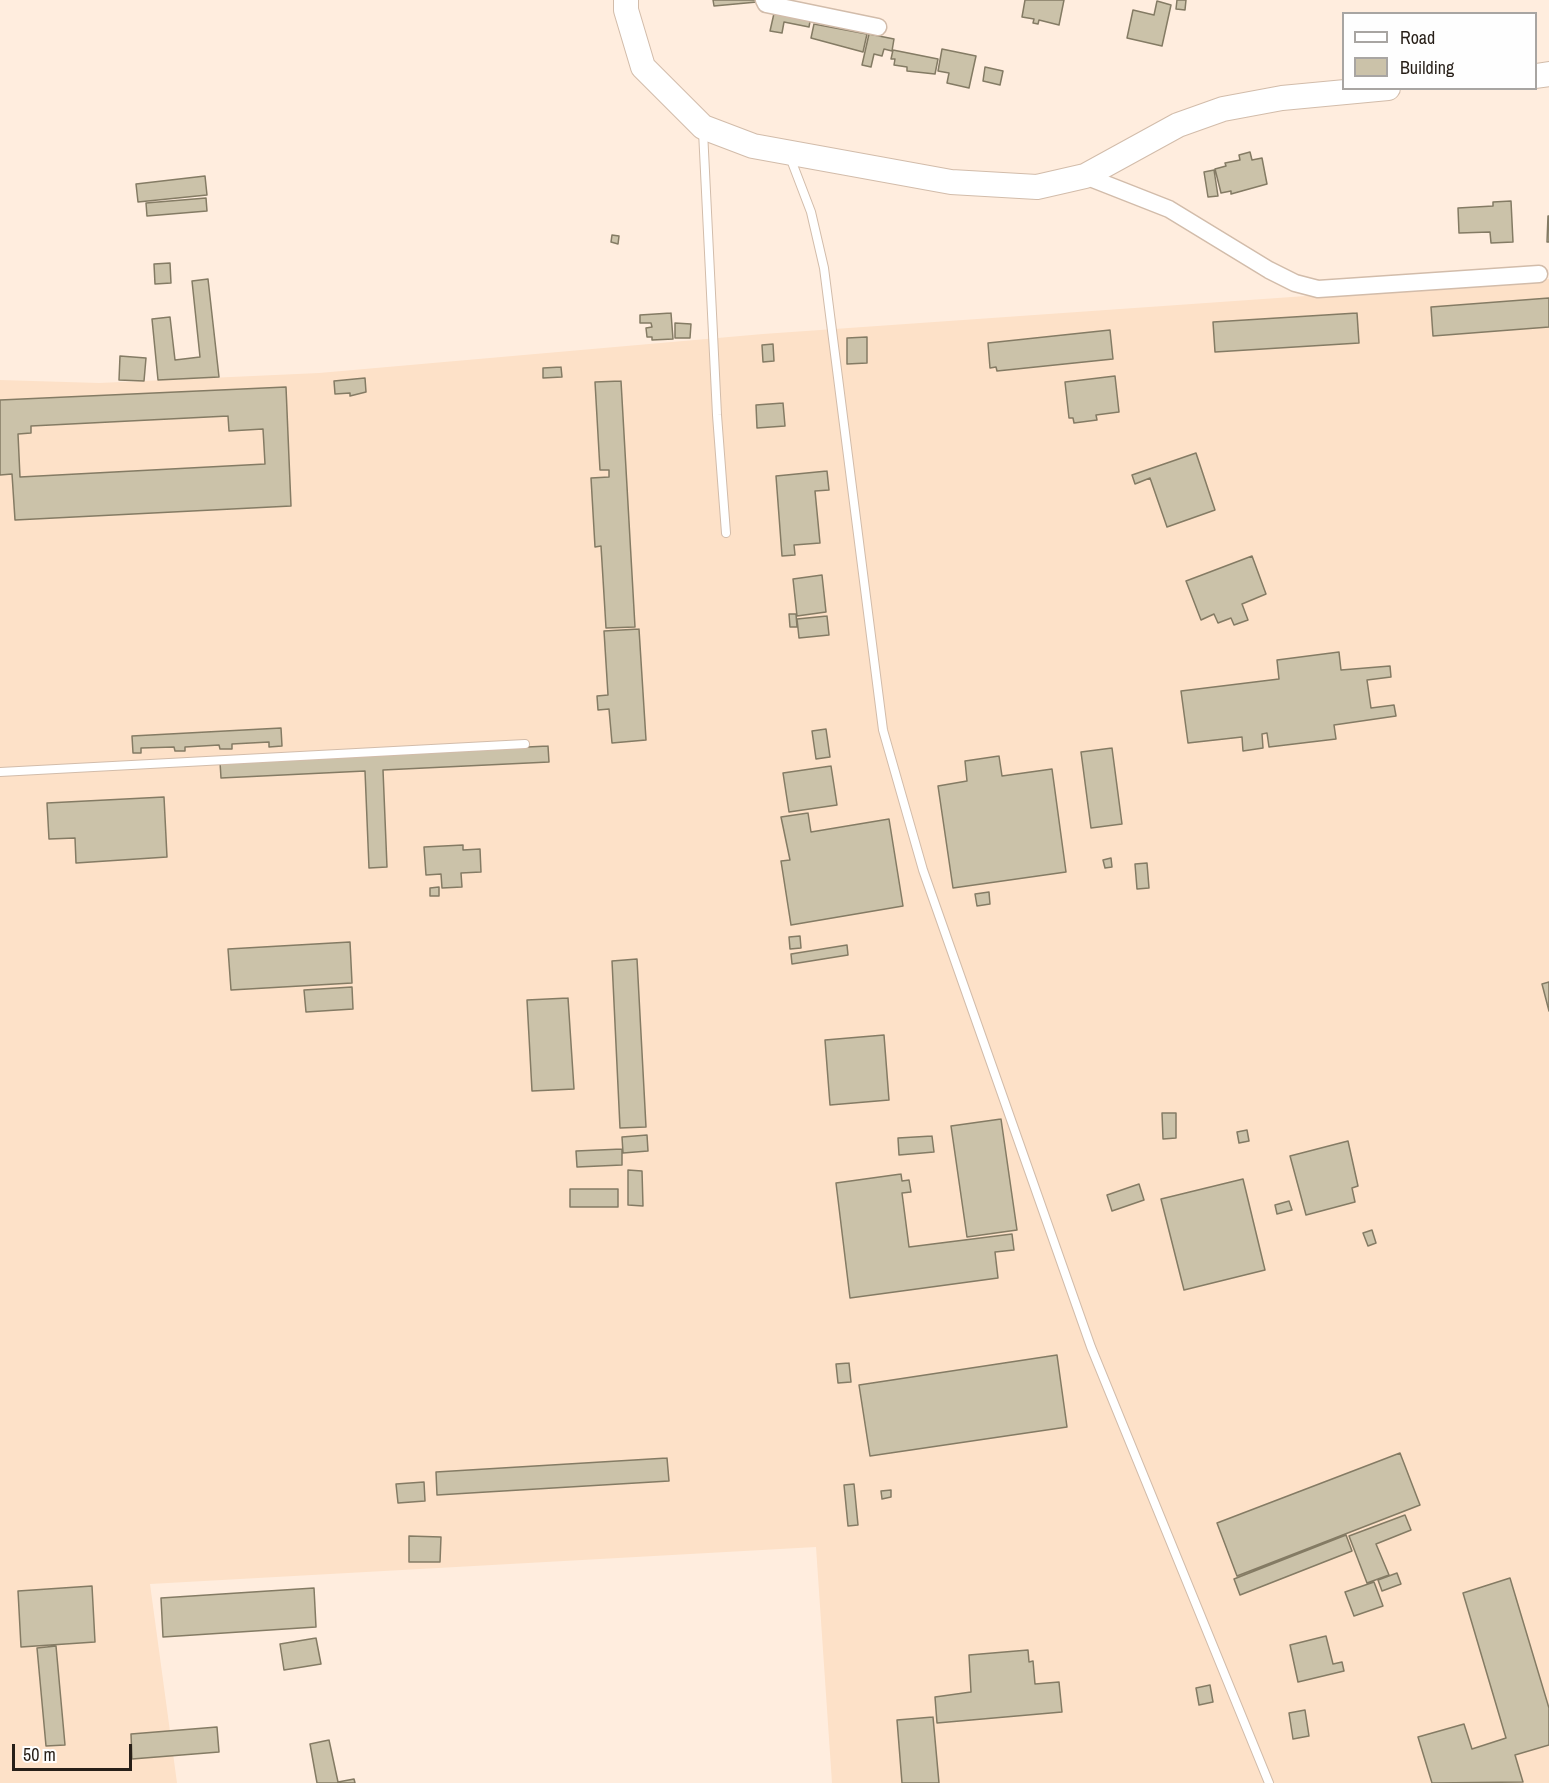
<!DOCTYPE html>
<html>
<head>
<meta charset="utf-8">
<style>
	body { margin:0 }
	#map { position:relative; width:1549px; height:1783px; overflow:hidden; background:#ffedde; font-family:"Archivo Narrow",sans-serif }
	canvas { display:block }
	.legend { position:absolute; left:1342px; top:12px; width:195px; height:78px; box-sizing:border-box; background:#fefefe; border:2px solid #a8a5a2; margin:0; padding:8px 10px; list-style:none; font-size:18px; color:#271f18 }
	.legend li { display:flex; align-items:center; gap:12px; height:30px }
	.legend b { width:30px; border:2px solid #a8a5a2 }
	.scale { position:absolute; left:12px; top:1744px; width:120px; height:27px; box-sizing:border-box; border:3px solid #271f18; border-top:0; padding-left:8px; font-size:18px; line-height:21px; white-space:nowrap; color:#271f18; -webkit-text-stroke:4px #fefefe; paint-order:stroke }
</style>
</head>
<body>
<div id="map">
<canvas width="1549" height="1783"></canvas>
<ul class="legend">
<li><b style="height:8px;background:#fff"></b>Road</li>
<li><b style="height:16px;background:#cbc2a9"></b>Building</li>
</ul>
<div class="scale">50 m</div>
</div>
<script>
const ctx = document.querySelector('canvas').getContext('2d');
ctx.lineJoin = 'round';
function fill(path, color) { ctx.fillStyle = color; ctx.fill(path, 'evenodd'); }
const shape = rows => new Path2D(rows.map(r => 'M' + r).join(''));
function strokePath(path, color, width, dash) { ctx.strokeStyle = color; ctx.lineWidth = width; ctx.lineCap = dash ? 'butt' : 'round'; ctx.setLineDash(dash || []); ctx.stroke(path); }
fill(shape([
	[1549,279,1549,1783,832,1783,816,1547,150,1584,177,1783,0,1783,0,380,99,383,319,373,763,334]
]), '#fde1c8');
const building = shape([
	[713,0,757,0,757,2,714,6,713,0],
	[1025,0,1064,0,1059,25,1039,20,1038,24,1033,23,1034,19,1022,17,1025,0],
	[1177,0,1186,0,1185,10,1176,9,1177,0],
	[1157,1,1171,5,1162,46,1127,38,1133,10,1154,15,1157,1],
	[775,9,811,16,809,27,784,22,782,33,770,31,775,9],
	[814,24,867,34,863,52,811,38,814,24],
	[869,34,894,39,892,51,884,49,882,56,874,54,871,67,862,65,869,34],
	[942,49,976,56,969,88,947,83,949,73,938,71,942,49],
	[893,50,938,59,935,74,907,71,907,67,894,65,895,59,891,59,893,50],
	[985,67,1003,71,1000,85,983,81,985,67],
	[1250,152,1252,160,1262,158,1267,184,1231,194,1231,191,1221,193,1215,169,1226,166,1225,163,1240,160,1239,155,1250,152],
	[1214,170,1218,196,1208,197,1204,172,1214,170],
	[205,176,207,195,138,202,136,184,205,176],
	[206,198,207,211,147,216,146,203,206,198],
	[1511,201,1513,242,1491,243,1490,232,1459,233,1458,208,1493,206,1493,202,1511,201],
	[1548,216,1549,216,1549,242,1547,242,1548,216],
	[612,235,619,236,618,244,611,242,612,235],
	[170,263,171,283,155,284,154,264,170,263],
	[208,279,219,377,158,380,152,319,170,317,175,360,200,357,192,281,208,279],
	[1549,298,1549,327,1433,336,1431,307,1549,298],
	[671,313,673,339,652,340,652,337,647,337,646,328,652,327,651,323,640,323,640,315,671,313],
	[1357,313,1359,343,1215,352,1213,322,1357,313],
	[675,323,691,324,690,338,675,338,675,323],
	[1110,330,1113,359,997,371,996,367,990,368,988,343,1110,330],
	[867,337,867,363,847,364,847,338,867,337],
	[773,344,774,361,763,362,762,345,773,344],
	[120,356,146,358,144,381,119,380,120,356],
	[561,367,562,377,543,378,543,368,561,367],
	[1115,376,1119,412,1096,415,1097,420,1074,423,1073,418,1069,418,1065,382,1115,376],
	[365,378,366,392,350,396,350,393,335,394,334,381,365,378],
	[621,381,635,627,606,628,601,546,595,547,591,478,609,477,609,470,600,470,595,382,621,381],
	[286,387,291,506,15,520,12,474,0,475,0,400,286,387],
	[228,416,229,431,263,429,265,464,20,477,18,434,31,433,31,426,228,416],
	[783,403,785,426,757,428,756,405,783,403],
	[1196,453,1215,510,1167,527,1150,478,1135,484,1132,475,1196,453],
	[827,471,829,490,815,491,820,543,794,545,795,555,782,556,776,476,827,471],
	[1252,556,1266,594,1242,604,1248,620,1234,625,1231,618,1218,623,1214,614,1201,620,1186,581,1252,556],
	[822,575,826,612,797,616,793,579,822,575],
	[789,614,796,614,797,627,790,627,789,614],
	[827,616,829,635,799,638,797,619,827,616],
	[639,629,646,740,612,743,609,709,598,710,597,696,608,695,604,631,639,629],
	[1339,652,1341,670,1390,666,1391,677,1367,680,1371,708,1394,705,1396,716,1334,725,1336,739,1269,747,1267,733,1262,734,1263,748,1243,751,1242,737,1188,743,1181,691,1279,679,1277,660,1339,652],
	[281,728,282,746,269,747,269,742,232,744,232,749,220,749,219,745,185,747,185,751,175,751,174,747,141,748,141,753,133,753,132,736,281,728],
	[826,729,830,757,816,759,812,731,826,729],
	[548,746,549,762,383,770,387,867,369,868,365,771,221,778,220,762,548,746],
	[1112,748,1122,824,1091,828,1081,752,1112,748],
	[999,756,1002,776,1052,769,1066,872,953,888,938,786,967,781,965,761,999,756],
	[831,766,837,805,789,812,783,773,831,766],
	[164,797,167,857,76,863,75,838,49,839,47,803,164,797],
	[808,813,811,832,889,819,903,906,791,925,781,861,790,860,781,817,808,813],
	[463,845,463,850,480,849,481,872,461,873,462,887,442,888,441,874,426,875,424,847,463,845],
	[1111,858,1112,867,1105,868,1103,860,1111,858],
	[1147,863,1149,888,1137,889,1135,864,1147,863],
	[439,887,439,896,430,896,430,888,439,887],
	[989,892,990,904,977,906,975,894,989,892],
	[800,936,801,948,790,949,789,937,800,936],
	[350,942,352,983,231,990,228,949,350,942],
	[847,945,848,955,792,964,791,954,847,945],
	[637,959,646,1127,620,1128,612,961,637,959],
	[1549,982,1549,1011,1542,984,1549,982],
	[352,987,353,1009,306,1012,304,990,352,987],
	[568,998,574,1089,532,1091,527,1000,568,998],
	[884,1035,889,1100,830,1105,825,1040,884,1035],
	[1162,1113,1176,1113,1176,1138,1163,1139,1162,1113],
	[1001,1119,1017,1230,967,1237,951,1126,1001,1119],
	[1247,1130,1249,1141,1239,1143,1237,1132,1247,1130],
	[647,1135,648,1151,623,1153,622,1137,647,1135],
	[932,1136,934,1152,899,1155,898,1138,932,1136],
	[1348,1141,1358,1186,1352,1188,1355,1202,1306,1215,1290,1156,1348,1141],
	[622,1149,622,1165,577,1167,576,1151,622,1149],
	[628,1170,642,1171,643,1206,628,1205,628,1170],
	[901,1174,902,1181,909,1180,911,1192,902,1193,909,1247,1012,1234,1014,1250,995,1252,998,1278,850,1298,836,1183,901,1174],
	[1243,1179,1265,1270,1184,1290,1161,1199,1243,1179],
	[1139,1184,1144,1200,1112,1211,1107,1195,1139,1184],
	[570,1189,618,1189,618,1207,570,1207,570,1189],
	[1289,1201,1292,1210,1277,1214,1275,1205,1289,1201],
	[1372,1230,1376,1243,1368,1246,1363,1233,1372,1230],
	[1057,1355,1067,1427,870,1456,859,1385,1057,1355],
	[849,1363,851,1382,838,1383,836,1364,849,1363],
	[1400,1453,1420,1505,1237,1576,1217,1523,1400,1453],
	[667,1458,669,1481,437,1495,436,1472,667,1458],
	[424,1482,425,1501,398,1503,396,1484,424,1482],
	[854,1484,858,1525,848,1526,844,1485,854,1484],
	[891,1490,891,1497,882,1499,881,1491,891,1490],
	[1405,1515,1411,1530,1376,1544,1389,1575,1367,1583,1349,1536,1405,1515],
	[1346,1535,1352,1551,1240,1595,1234,1579,1346,1535],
	[409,1536,441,1537,440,1562,409,1562,409,1536],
	[1397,1573,1401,1584,1382,1591,1378,1580,1397,1573],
	[1510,1578,1549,1708,1549,1745,1515,1755,1523,1782,1432,1783,1418,1737,1464,1724,1472,1749,1506,1738,1463,1593,1510,1578],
	[1374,1582,1383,1606,1354,1616,1345,1592,1374,1582],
	[92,1586,95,1642,21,1647,18,1591,92,1586],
	[314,1588,316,1627,163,1637,161,1598,314,1588],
	[1326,1636,1333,1664,1342,1662,1344,1671,1298,1682,1290,1645,1326,1636],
	[316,1638,321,1664,284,1670,280,1644,316,1638],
	[56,1646,65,1745,46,1746,37,1648,56,1646],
	[1028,1650,1029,1662,1033,1661,1035,1684,1059,1682,1062,1712,937,1723,935,1697,971,1692,969,1655,1028,1650],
	[1210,1685,1213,1702,1199,1705,1196,1688,1210,1685],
	[1305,1710,1309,1736,1293,1739,1289,1713,1305,1710],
	[933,1717,939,1783,902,1783,897,1720,933,1717],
	[217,1727,219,1752,132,1759,131,1734,217,1727],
	[329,1740,338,1782,354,1779,355,1783,317,1783,310,1744,329,1740]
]);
fill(building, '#cbc2a9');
strokePath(building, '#847b64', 1.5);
const lane = shape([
	[703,131,717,415,726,533],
	[790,157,811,212,824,268,883,730,923,870,1091,1347,1269,1783],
	[0,772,525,744]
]);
const street = shape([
	[764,0,766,4,878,27],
	[1085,176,1169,209,1269,270,1295,283,1318,289,1539,274]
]);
const secondary = shape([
	[626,0,626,10,643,67,703,127,753,146,951,182,1037,187,1085,176,1178,125,1223,109,1282,98,1388,88],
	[1536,76,1549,74]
]);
strokePath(lane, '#d2bcaa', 10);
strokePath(street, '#d2bcaa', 19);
strokePath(secondary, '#d2bcaa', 26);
strokePath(lane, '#fff', 8);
strokePath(street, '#fff', 16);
strokePath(secondary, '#fff', 24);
</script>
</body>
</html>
